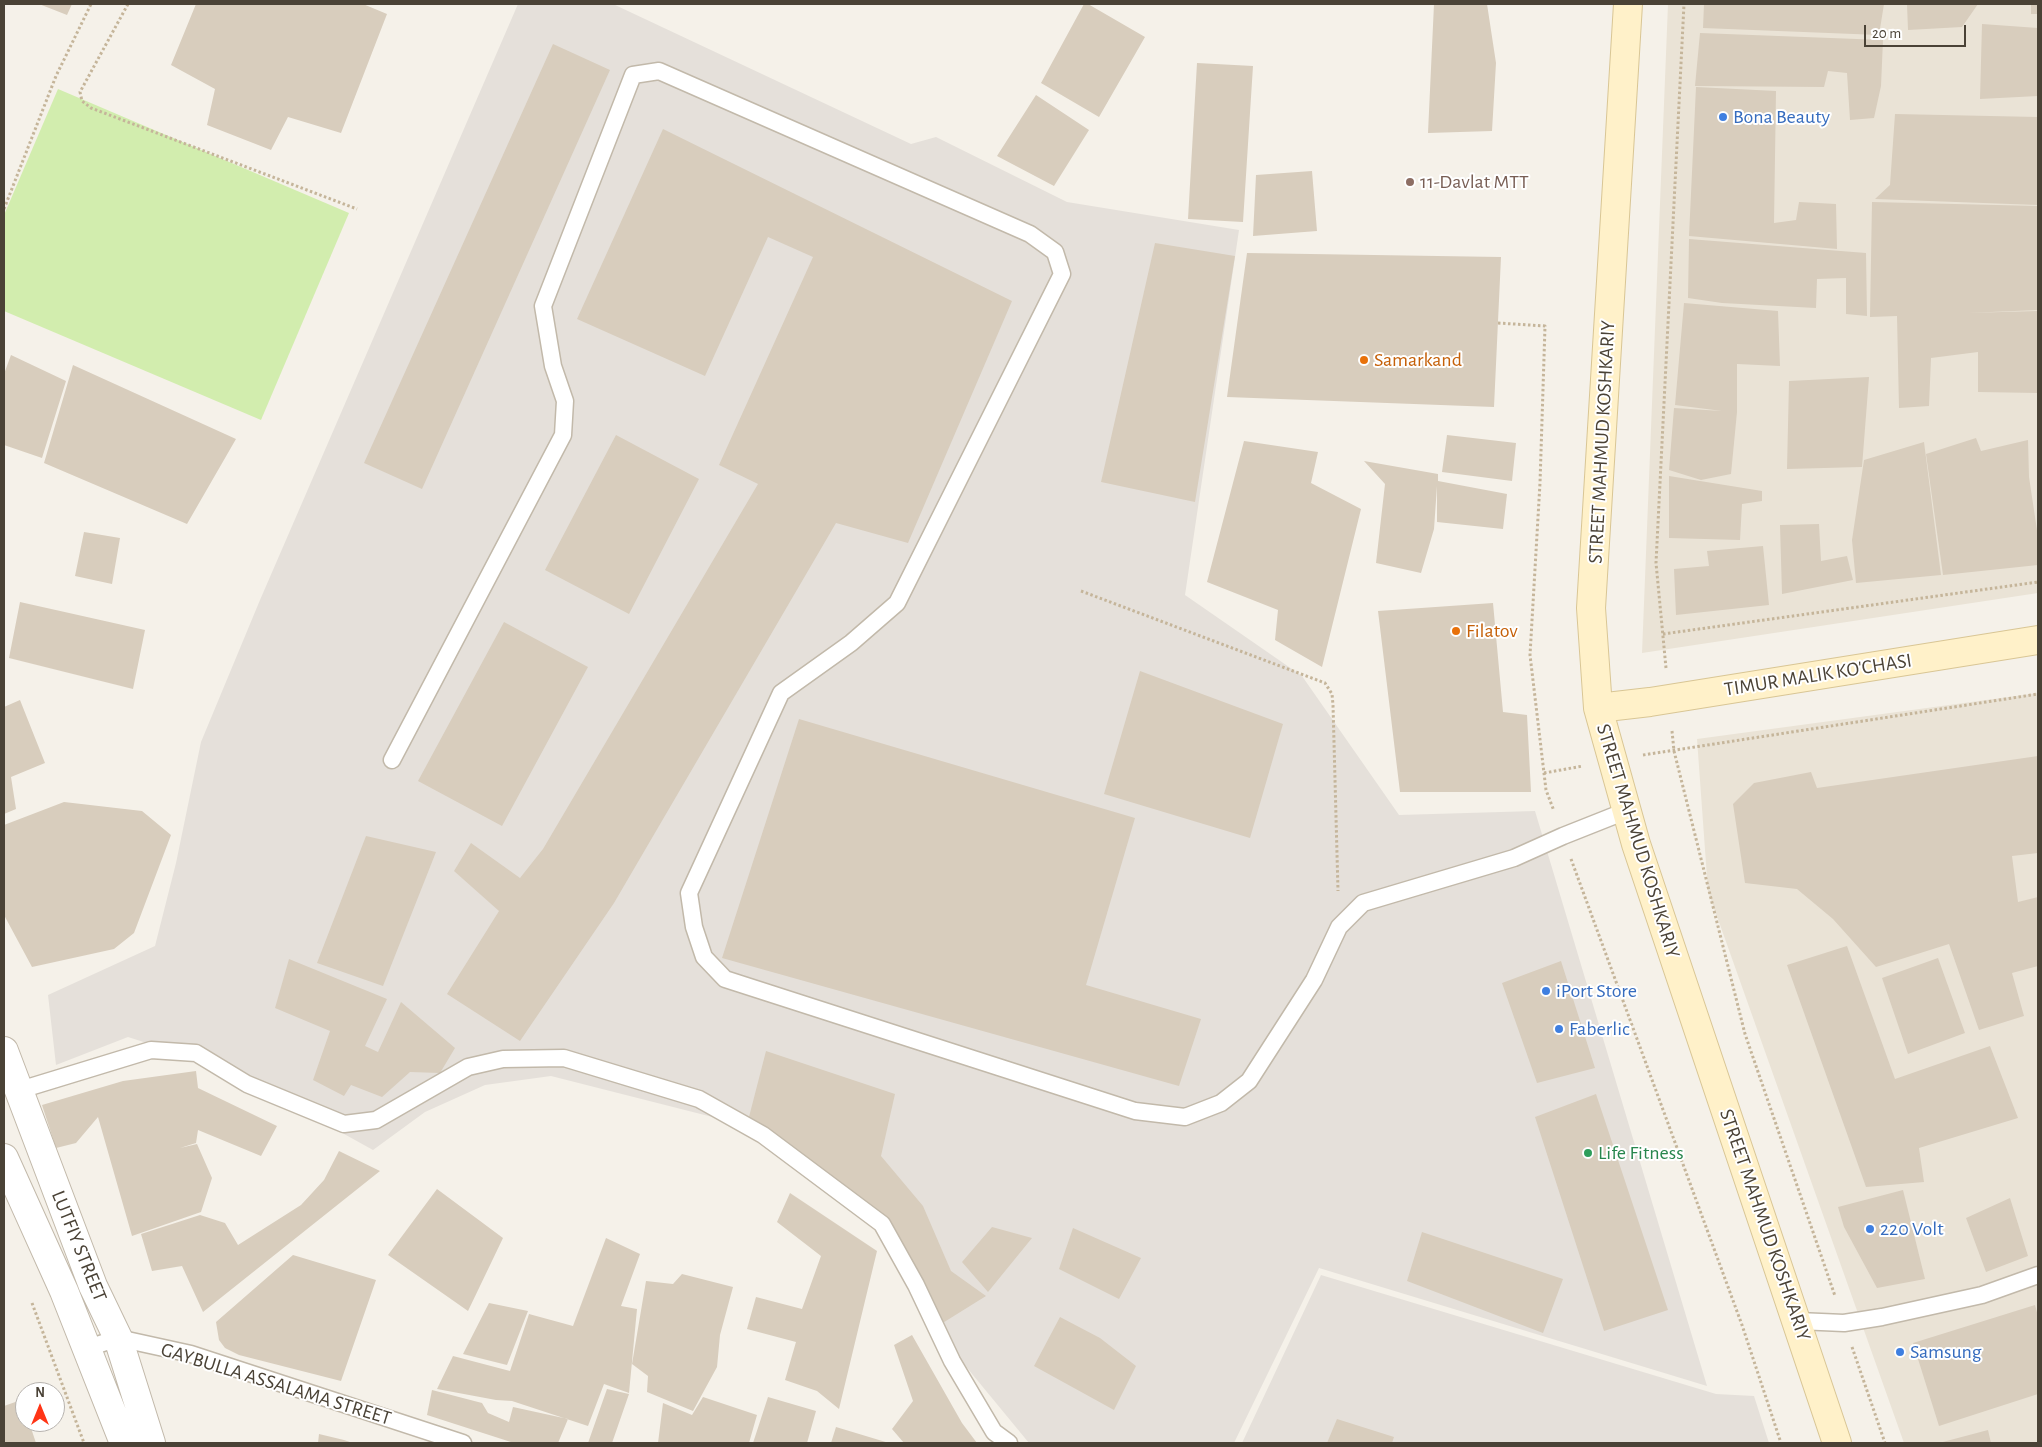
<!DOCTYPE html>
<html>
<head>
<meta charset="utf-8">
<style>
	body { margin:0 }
	#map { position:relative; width:2042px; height:1447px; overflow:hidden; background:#f5f1e9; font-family:"Alegreya Sans",sans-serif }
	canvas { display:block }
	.frame { position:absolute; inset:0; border:5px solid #4a4236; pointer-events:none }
	.north { position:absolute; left:15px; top:1382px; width:50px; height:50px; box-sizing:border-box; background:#fff; border:1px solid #b7b3af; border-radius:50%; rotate:0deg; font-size:14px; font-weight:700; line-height:20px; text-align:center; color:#4a4236 }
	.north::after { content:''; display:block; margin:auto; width:18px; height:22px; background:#ff3516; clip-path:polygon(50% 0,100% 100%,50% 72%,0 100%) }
	.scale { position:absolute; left:1864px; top:25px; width:102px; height:22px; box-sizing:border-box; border:2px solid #4a4236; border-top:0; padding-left:6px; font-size:15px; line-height:18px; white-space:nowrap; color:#4a4236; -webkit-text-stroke:4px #fff; paint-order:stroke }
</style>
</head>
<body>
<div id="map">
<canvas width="2042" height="1447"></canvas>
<div class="frame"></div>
<div class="north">N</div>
<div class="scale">20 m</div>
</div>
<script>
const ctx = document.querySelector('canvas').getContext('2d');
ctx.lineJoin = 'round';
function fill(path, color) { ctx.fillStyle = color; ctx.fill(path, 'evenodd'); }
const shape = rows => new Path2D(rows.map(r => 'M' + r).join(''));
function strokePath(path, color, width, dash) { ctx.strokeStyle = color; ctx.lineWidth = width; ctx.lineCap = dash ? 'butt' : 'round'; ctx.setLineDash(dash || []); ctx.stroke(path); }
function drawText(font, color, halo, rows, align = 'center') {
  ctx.font = font + ' "Alegreya Sans",sans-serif'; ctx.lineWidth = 4; ctx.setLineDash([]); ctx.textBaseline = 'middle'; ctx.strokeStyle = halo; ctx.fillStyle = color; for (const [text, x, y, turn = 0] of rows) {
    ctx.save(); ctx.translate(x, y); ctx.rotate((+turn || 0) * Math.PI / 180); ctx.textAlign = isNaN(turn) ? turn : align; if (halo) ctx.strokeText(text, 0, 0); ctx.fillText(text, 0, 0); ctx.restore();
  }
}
fill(shape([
	[1668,4,2038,4,2038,593,1642,653],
	[2038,693,2038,1443,1904,1443,1708,891,1697,739]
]), '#eae3d6');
fill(shape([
	[518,4,613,4,911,144,936,137,1067,202,1239,230,1185,595,1302,676,1399,815,1535,811,1707,1386,1319,1268,1234,1443,1029,1443,940,1335,882,1228,740,1124,551,1076,485,1085,425,1112,373,1150,225,1068,128,1037,56,1065,48,995,155,946,176,863,201,742,260,600],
	[1321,1275,1716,1394,1754,1396,1769,1443,1242,1443]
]), '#e5e0da');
fill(shape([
	[58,89,349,213,261,420,4,311,4,215]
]), '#d2edae');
fill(shape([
	[39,4,72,4,67,15],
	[196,4,363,4,387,14,341,133,288,117,271,150,207,125,215,89,171,65],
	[1084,4,1088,4,1145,37,1099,117,1041,83],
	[1434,4,1487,4,1496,63,1492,131,1428,133],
	[1704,4,1884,4,1879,35,1703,28],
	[1907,4,1978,4,1962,27,1908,30],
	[2031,4,2038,4,2038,14,2031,14],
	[1982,24,2038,28,2038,96,1980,99],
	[1700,33,1883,40,1881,86,1874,118,1850,120,1847,73,1828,71,1824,87,1695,86],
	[553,44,610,70,422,489,364,463],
	[1197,63,1253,66,1243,222,1188,219],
	[1696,87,1776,91,1774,223,1796,220,1799,202,1836,204,1837,249,1689,236],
	[1036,95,1089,130,1054,186,997,156],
	[1895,114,2038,117,2038,205,1875,199,1890,185],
	[663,129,1012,301,908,543,836,523,614,903,520,1041,447,994,499,911,454,871,471,843,520,878,543,849,758,484,719,465,813,257,768,237,705,376,577,319],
	[1312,171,1317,231,1253,236,1256,175],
	[1872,202,2038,206,2038,310,1967,313,2038,311,2038,393,1978,392,1978,352,1931,358,1929,406,1899,408,1897,316,1870,317],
	[1689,239,1866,253,1867,316,1846,314,1846,278,1817,279,1816,308,1722,303,1688,298],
	[1155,243,1235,256,1195,502,1101,482],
	[1247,253,1501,257,1494,407,1227,397],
	[1684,303,1778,311,1780,366,1737,364,1737,412,1731,474,1701,480,1669,470,1674,408,1722,411,1675,405],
	[11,355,66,381,42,458,4,445,4,374],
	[73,365,236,439,187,524,44,463],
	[1869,377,1862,467,1787,469,1789,381],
	[616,435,699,479,629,614,545,570],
	[1447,435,1516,443,1512,481,1442,472],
	[1976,438,1981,451,2028,440,2029,477,2038,537,2038,565,1943,575,1926,454],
	[1244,441,1318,452,1311,483,1361,509,1322,667,1275,640,1278,610,1207,582],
	[1924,442,1941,575,1856,583,1852,540,1864,460],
	[1364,461,1438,474,1438,481,1507,494,1503,529,1437,522,1437,486,1434,529,1421,573,1376,563,1385,484],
	[1669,476,1762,491,1762,501,1742,504,1740,540,1669,538],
	[1819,524,1821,561,1847,556,1853,580,1782,594,1780,525],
	[84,532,120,538,112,584,75,576],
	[1763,546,1769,605,1676,615,1674,569,1709,566,1707,551],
	[20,602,145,630,133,689,9,658],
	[1493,603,1503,712,1527,715,1531,792,1400,792,1378,611],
	[504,622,588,667,502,826,418,781],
	[1140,671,1283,724,1250,838,1104,794],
	[20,700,45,763,11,777,16,809,4,814,4,707],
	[799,719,1135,818,1086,985,1201,1019,1179,1086,722,958],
	[2038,756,2038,853,2012,856,2018,902,2038,897,2038,966,2012,973,2024,1016,1979,1030,1949,944,1876,967,1833,919,1797,889,1745,883,1733,804,1754,783,1811,772,1817,788],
	[64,802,142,811,171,835,134,933,114,949,32,967,4,915,4,825],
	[366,836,436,852,383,986,317,963],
	[1847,946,1895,1079,1990,1046,2018,1118,1919,1148,1924,1182,1866,1187,1787,965],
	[1938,958,1965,1033,1908,1054,1882,978],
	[289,959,387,999,365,1046,378,1052,401,1002,455,1048,440,1073,410,1072,382,1097,351,1085,344,1096,313,1080,330,1031,275,1008],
	[1561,961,1595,1068,1537,1083,1502,983],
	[766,1051,895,1094,881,1156,923,1206,951,1271,986,1296,941,1324,884,1217,749,1117],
	[196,1071,198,1088,277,1126,261,1156,198,1130,196,1143,180,1148,197,1144,212,1178,201,1212,132,1236,98,1117,76,1143,56,1148,42,1105,123,1081],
	[1596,1094,1668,1310,1604,1331,1535,1117],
	[339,1151,380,1171,203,1312,182,1266,152,1271,141,1234,200,1215,225,1223,238,1245,301,1205,324,1180],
	[437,1189,503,1238,468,1311,388,1255],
	[1903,1190,1925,1279,1877,1288,1844,1227,1838,1207],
	[790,1193,877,1251,839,1409,817,1391,785,1380,796,1342,747,1329,756,1297,802,1309,821,1256,777,1222],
	[2010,1198,2028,1256,1986,1272,1966,1218],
	[992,1227,1032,1238,988,1292,962,1262],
	[1073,1228,1141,1258,1119,1299,1059,1269],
	[1422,1232,1563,1279,1543,1333,1407,1281],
	[606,1238,640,1254,621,1306,637,1309,629,1393,604,1384,588,1426,512,1401,496,1400,437,1389,453,1356,510,1371,529,1314,573,1326],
	[293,1255,376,1280,341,1381,239,1355,225,1348,219,1340,216,1322],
	[682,1274,733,1287,720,1335,717,1367,693,1411,647,1392,648,1376,632,1364,646,1281,673,1284],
	[489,1303,528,1311,507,1365,463,1354],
	[2035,1305,2038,1316,2038,1394,1939,1426,1913,1343],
	[1060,1317,1100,1338,1136,1366,1114,1410,1034,1366],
	[912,1335,962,1423,977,1443,904,1443,892,1429,913,1401,894,1345],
	[607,1389,629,1394,612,1443,588,1443],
	[432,1390,482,1403,488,1413,509,1422,513,1407,568,1419,558,1443,514,1443,427,1415],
	[703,1397,757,1415,749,1443,658,1443,663,1403,692,1415],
	[768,1397,816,1411,807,1443,753,1443],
	[21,1400,25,1411,25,1422,29,1422,36,1443,4,1443,4,1406],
	[1337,1419,1394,1437,1392,1443,1327,1443],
	[836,1427,889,1443,831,1443],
	[1988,1430,1991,1443,1939,1443],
	[319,1434,344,1440,353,1443,318,1443]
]), '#d8cdbd');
const lane = shape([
	[392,760,563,435,565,401,553,366,543,306,633,75,659,71,1030,234,1055,252,1062,274,897,603,851,643,781,693,689,893,694,927,704,957,725,979,1135,1111,1185,1117,1221,1103,1249,1081,1314,980,1339,927,1363,903,1514,858,1563,836,1626,811],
	[20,1090,151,1050,196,1053,247,1084,344,1124,376,1120,468,1067,503,1059,564,1058,699,1099,763,1135,882,1224,916,1285,952,1361,994,1432,1009,1443],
	[1798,1321,1844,1323,1882,1317,1982,1295,2038,1275],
	[88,1348,118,1338,191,1354,463,1443]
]);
const street = shape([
	[4,1051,93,1286,118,1338,151,1443],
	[4,1158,64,1291,124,1443]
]);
const secondary = shape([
	[1628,4,1591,608,1598,708,1636,844,1837,1443],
	[1598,708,1650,702,2038,640]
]);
strokePath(lane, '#c2b9aa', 19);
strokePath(street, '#c2b9aa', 30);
strokePath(secondary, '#d9c695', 30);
strokePath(shape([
	[128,4,80,92,82,101,91,108,357,209],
	[4,209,56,76,91,4],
	[1498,323,1545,326,1540,483,1530,655,1546,790,1554,811],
	[1081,591,1325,683,1332,694,1333,705,1338,891],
	[1663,634,2038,582],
	[1666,668,1656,563,1684,4],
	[1672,731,1674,751,1745,1034,1835,1296],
	[1643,755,2038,694],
	[1544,773,1583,766],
	[1571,859,1742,1325,1781,1443],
	[32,1303,84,1443],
	[1852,1347,1885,1443]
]), '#c5b59a', 3, [2.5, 2.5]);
strokePath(lane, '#fff', 16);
strokePath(street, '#fff', 28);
strokePath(secondary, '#fff1c9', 28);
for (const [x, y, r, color] of [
	[1723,117,5,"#3f7fe0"],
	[1410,182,5,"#8d6e63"],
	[1364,360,5,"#e8710a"],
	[1456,631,5,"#e8710a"],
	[1546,991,5,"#3f7fe0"],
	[1559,1029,5,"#3f7fe0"],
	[1588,1153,5,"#2e9e5b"],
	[1870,1229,5,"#3f7fe0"],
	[1900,1352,5,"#3f7fe0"]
]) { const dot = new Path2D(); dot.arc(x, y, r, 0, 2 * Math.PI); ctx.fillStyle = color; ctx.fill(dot); strokePath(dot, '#fff', 2); }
drawText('20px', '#366cbe', '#fff', [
	["Bona Beauty",1733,117],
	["iPort Store",1556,991],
	["Faberlic",1569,1029],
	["220 Volt",1880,1229],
	["Samsung",1910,1352]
], 'left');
drawText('20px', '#785e54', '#fff', [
	["11-Davlat MTT",1420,182]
], 'left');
drawText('20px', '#c56008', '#fff', [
	["Samarkand",1374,360],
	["Filatov",1466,631]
], 'left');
drawText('20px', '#4a4236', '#fff', [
	["STREET MAHMUD KOSHKARIY",1602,442,-87],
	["TIMUR MALIK KO'CHASI",1818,675,-9],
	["STREET MAHMUD KOSHKARIY",1638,841,73],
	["STREET MAHMUD KOSHKARIY",1765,1225,71],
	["LUTFIY STREET",79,1246,68],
	["GAYBULLA ASSALAMA STREET",276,1384,17]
]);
drawText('20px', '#27864d', '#fff', [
	["Life Fitness",1598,1153]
], 'left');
</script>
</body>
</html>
